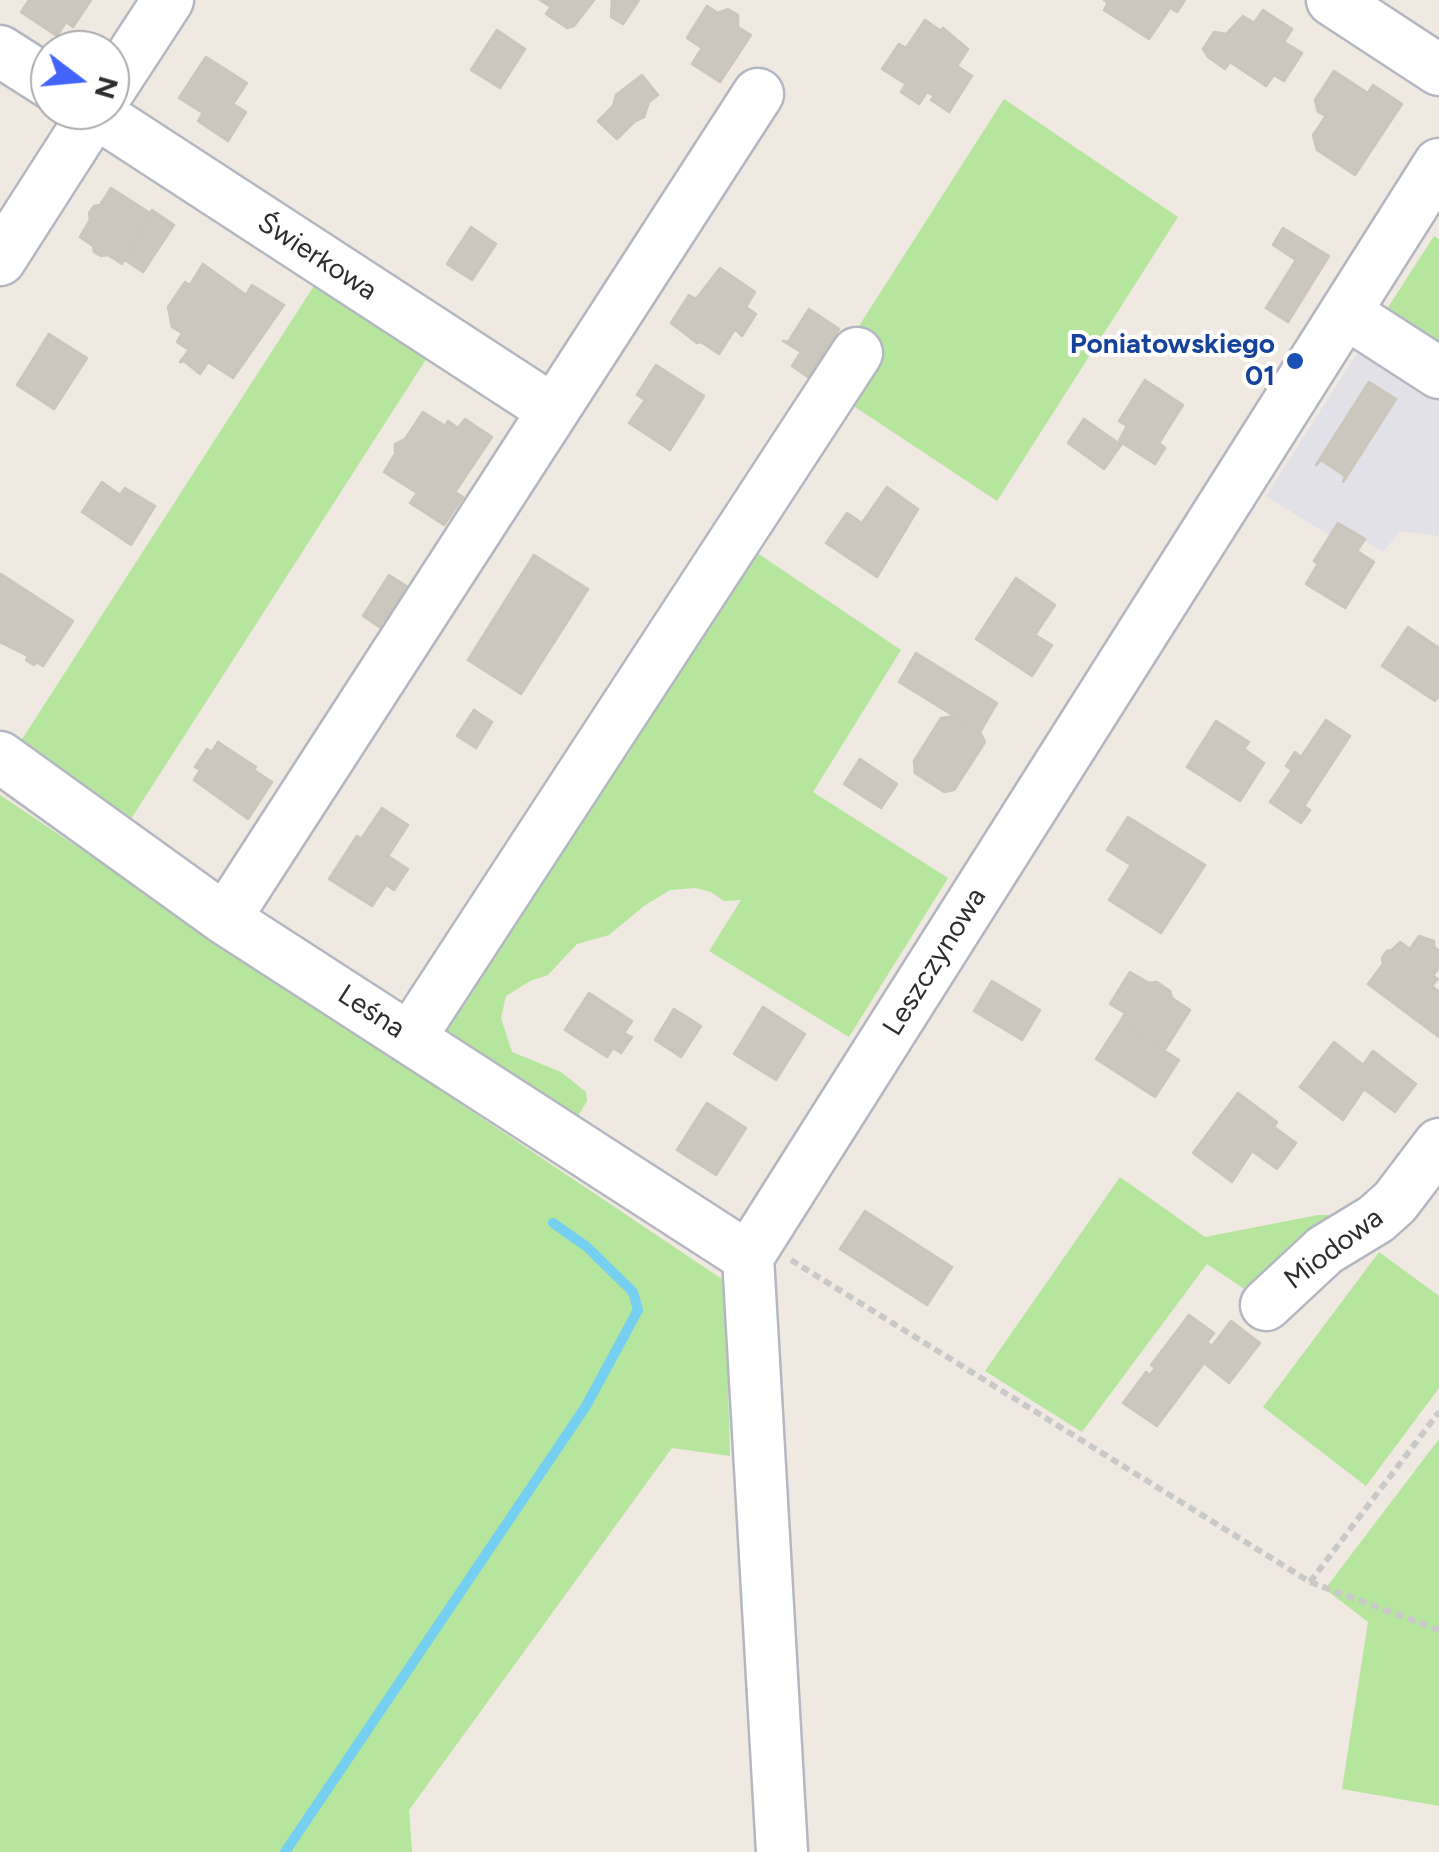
<!DOCTYPE html>
<html>
<head>
<meta charset="utf-8">
<style>
	body { margin:0 }
	#map { position:relative; width:1439px; height:1852px; overflow:hidden; background:#efe9e1; font-family:Figtree,sans-serif }
	canvas { display:block }
	.north { position:absolute; left:30px; top:30px; width:100px; height:100px; box-sizing:border-box; background:#fff; border:2px solid #ababab; border-radius:50%; rotate:106deg; font-size:28px; font-weight:700; line-height:40px; text-align:center; color:#2e2e2e }
	.north::after { content:''; display:block; margin:auto; width:35px; height:45px; background:#4264fb; clip-path:polygon(50% 0,100% 100%,50% 72%,0 100%) }
</style>
</head>
<body>
<div id="map">
<canvas width="1439" height="1852"></canvas>
<div class="north">N</div>
</div>
<script>
const ctx = document.querySelector('canvas').getContext('2d');
ctx.lineJoin = 'round';
function fill(path, color) { ctx.fillStyle = color; ctx.fill(path, 'evenodd'); }
const shape = rows => new Path2D(rows.map(r => 'M' + r).join(''));
function strokePath(path, color, width, dash) { ctx.strokeStyle = color; ctx.lineWidth = width; ctx.lineCap = dash ? 'butt' : 'round'; ctx.setLineDash(dash || []); ctx.stroke(path); }
function drawText(font, color, halo, rows, align = 'center') {
  ctx.font = font + ' Figtree,sans-serif'; ctx.lineWidth = 8; ctx.setLineDash([]); ctx.textBaseline = 'middle'; ctx.strokeStyle = halo; ctx.fillStyle = color; for (const [text, x, y, turn = 0] of rows) {
    ctx.save(); ctx.translate(x, y); ctx.rotate((+turn || 0) * Math.PI / 180); ctx.textAlign = isNaN(turn) ? turn : align; if (halo) ctx.strokeText(text, 0, 0); ctx.fillText(text, 0, 0); ctx.restore();
  }
}
fill(shape([
	[1357,353,1373,354,1439,395,1439,536,1400,531,1383,552,1338,523,1330,536,1266,496]
]), '#e3e1e8');
fill(shape([
	[1004,99,1178,217,997,501,843,399,882,344,857,329],
	[1434,236,1439,239,1439,359,1385,312],
	[321,275,432,350,129,822,17,747],
	[747,546,901,650,813,792,948,878,849,1037,709,951,741,900,724,901,711,892,695,888,670,890,644,906,609,935,577,944,548,975,530,981,506,996,501,1018,512,1052,561,1072,586,1092,587,1101,575,1121,436,1027,614,751,627,757,641,731,631,724],
	[0,795,725,1281,730,1456,672,1448,409,1810,412,1852,0,1852],
	[1120,1177,1205,1237,1318,1215,1337,1215,1253,1295,1207,1264,1082,1432,985,1371],
	[1379,1252,1439,1296,1439,1388,1366,1486,1263,1407],
	[1439,1439,1439,1806,1342,1789,1368,1622,1325,1589]
]), '#b6e59e');
strokePath(shape([
	[285,1852,586,1406,638,1310,633,1292,587,1247,553,1223]
]), '#75cff0', 10);
const building = shape([
	[29,0,91,0,73,27,66,22,57,36,21,12,29,0],
	[540,0,594,0,574,26,567,28,546,14,551,7,540,0],
	[612,0,639,0,623,24,611,17,612,0],
	[1185,0,1177,12,1170,8,1149,39,1104,10,1108,3,1104,0,1185,0],
	[707,6,718,13,728,9,738,15,738,27,751,35,720,82,692,64,702,48,687,38,707,6],
	[1263,10,1292,29,1284,42,1302,53,1284,81,1274,75,1266,86,1230,62,1225,69,1208,57,1203,49,1214,32,1226,34,1243,16,1254,23,1263,10],
	[925,20,941,31,943,28,968,49,957,66,972,76,949,112,931,100,934,96,927,92,919,104,901,92,906,84,882,69,899,44,906,48,925,20],
	[497,30,525,49,500,88,471,70,497,30],
	[206,57,247,83,233,104,246,112,228,141,198,121,203,113,179,98,206,57],
	[1334,71,1368,93,1373,85,1402,104,1355,175,1317,150,1313,135,1326,116,1318,112,1315,100,1334,71],
	[642,75,658,95,649,102,644,117,635,121,617,139,598,121,613,106,616,95,642,75],
	[111,188,150,213,122,264,108,255,101,256,94,252,93,246,80,237,90,220,89,213,94,206,100,205,111,188],
	[152,210,174,225,143,272,125,260,152,210],
	[471,227,496,244,472,280,447,264,471,227],
	[1283,228,1329,256,1288,322,1266,308,1296,260,1273,245,1283,228],
	[203,264,246,295,252,285,284,305,233,378,208,362,200,374,184,361,180,362,189,350,177,342,182,333,172,327,168,307,185,282,190,285,203,264],
	[720,268,755,292,746,307,756,314,742,336,735,329,719,354,701,342,697,343,671,323,689,295,696,299,720,268],
	[809,309,839,329,808,377,792,366,801,352,783,341,788,342,809,309],
	[49,334,87,358,54,409,17,385,49,334],
	[656,365,704,396,670,450,629,423,645,400,637,395,656,365],
	[1145,380,1183,405,1159,443,1165,448,1155,464,1119,441,1127,426,1119,421,1145,380],
	[1369,382,1396,399,1343,482,1345,476,1321,460,1316,465,1369,382],
	[423,412,445,426,448,421,458,428,465,419,492,437,455,492,463,497,444,525,410,503,417,493,384,472,395,454,395,444,405,439,423,412],
	[1084,419,1121,445,1104,469,1068,443,1084,419],
	[102,482,120,495,125,488,155,506,131,545,82,512,102,482],
	[887,487,918,509,877,577,826,543,847,513,862,523,887,487],
	[1338,523,1365,539,1357,551,1374,562,1345,608,1306,584,1318,564,1314,561,1338,523],
	[534,555,588,589,521,694,468,660,534,555],
	[1,574,73,621,43,666,36,662,34,665,26,660,28,656,0,642,1,574],
	[389,575,414,591,387,632,363,616,389,575],
	[1016,578,1055,605,1035,635,1052,645,1032,676,976,639,1016,578],
	[1408,627,1439,648,1439,696,1435,701,1382,666,1408,627],
	[916,653,997,703,980,732,899,682,916,653],
	[474,710,492,722,476,748,457,736,474,710],
	[955,716,980,732,985,742,954,790,944,792,915,773,914,761,941,718,955,716],
	[1326,720,1350,736,1304,806,1310,810,1301,823,1270,802,1292,770,1286,766,1295,752,1301,757,1326,720],
	[1216,721,1249,742,1244,749,1264,763,1240,801,1187,767,1216,721],
	[218,742,256,767,254,770,272,782,248,819,194,780,200,770,195,767,207,749,212,752,218,742],
	[860,759,897,784,881,808,844,784,860,759],
	[382,808,408,825,388,856,408,869,394,890,386,885,372,906,329,879,357,836,361,839,382,808],
	[1128,817,1205,865,1161,933,1109,900,1131,865,1107,850,1128,817],
	[1419,936,1434,941,1434,947,1439,951,1439,967,1433,976,1438,979,1432,986,1439,992,1439,1037,1368,984,1383,964,1382,958,1387,951,1392,950,1400,942,1410,949,1419,936],
	[1130,972,1149,983,1157,982,1170,991,1172,998,1190,1010,1164,1051,1120,1022,1125,1013,1110,1004,1130,972],
	[992,981,1040,1010,1022,1040,974,1011,992,981],
	[589,993,632,1021,624,1033,632,1037,621,1053,613,1048,607,1057,565,1030,589,993],
	[763,1007,805,1034,776,1080,734,1054,763,1007],
	[674,1009,701,1026,681,1057,655,1040,674,1009],
	[1120,1022,1179,1060,1155,1097,1096,1059,1120,1022],
	[1334,1042,1363,1065,1373,1051,1416,1084,1395,1112,1364,1089,1343,1120,1300,1087,1334,1042],
	[1238,1093,1277,1122,1274,1127,1296,1143,1277,1169,1252,1151,1232,1182,1193,1153,1238,1093],
	[707,1103,746,1128,716,1175,677,1150,707,1103],
	[865,1211,952,1267,927,1305,840,1249,865,1211],
	[1189,1315,1214,1333,1207,1342,1212,1346,1231,1321,1260,1343,1229,1383,1204,1363,1157,1426,1123,1403,1146,1372,1150,1375,1155,1368,1151,1365,1189,1315]
]);
fill(building, '#cbc7bf');
strokePath(building, '#cbc5ba', 2.5);
const minor = shape([
	[1332,0,1439,70],
	[0,51,50,83],
	[110,89,168,0],
	[92,110,542,403],
	[0,260,96,110],
	[1346,313,1439,373],
	[0,757,225,919,748,1257],
	[225,919,758,94],
	[410,1038,857,353],
	[1266,1305,1325,1250,1376,1219,1395,1202,1439,1144],
	[782,1852,748,1257,1439,164]
]);
strokePath(minor, '#b4b7c1', 55);
strokePath(shape([
	[791,1260,1310,1582,1439,1630],
	[1310,1582,1439,1412]
]), '#c9c9c9', 6, [8, 5]);
strokePath(minor, '#fff', 50);
for (const [x, y, r, color] of [
	[1295,361,10,"#1a4fb4"]
]) { const dot = new Path2D(); dot.arc(x, y, r, 0, 2 * Math.PI); ctx.fillStyle = color; ctx.fill(dot); strokePath(dot, '#fff', 4); }
drawText('28px', '#2e2e2e', '#fff', [
	["Świerkowa",317,257,33],
	["Leszczynowa",935,962,-58],
	["Leśna",371,1012,33],
	["Miodowa",1334,1249,-37]
]);
drawText('bold 28px', '#164399', '#fff', [
	["Poniatowskiego",1275,345],
	["01",1275,377]
], 'right');
</script>
</body>
</html>
